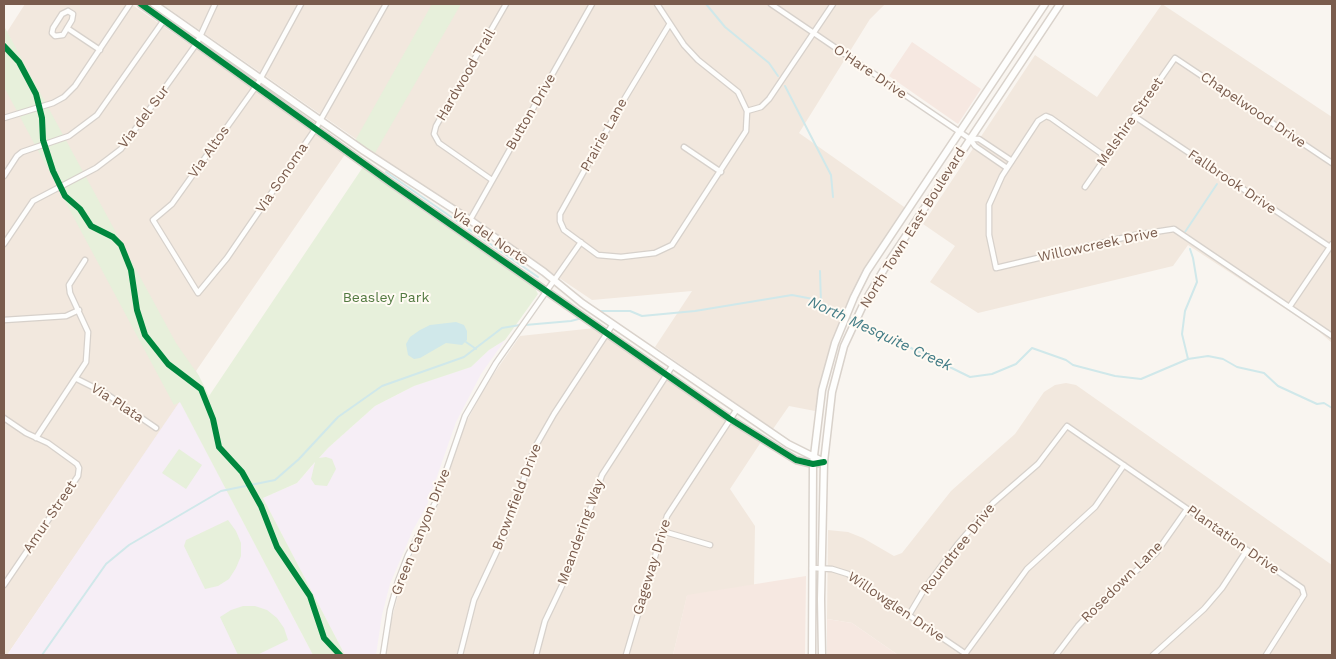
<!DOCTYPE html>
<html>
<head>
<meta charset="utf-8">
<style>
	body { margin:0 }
	#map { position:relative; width:1336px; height:659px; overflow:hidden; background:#f9f5f0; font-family:"Work Sans",sans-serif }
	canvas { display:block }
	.frame { position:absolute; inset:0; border:5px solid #7a5c4d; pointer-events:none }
</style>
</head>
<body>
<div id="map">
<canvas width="1336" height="659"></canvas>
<div class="frame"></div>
</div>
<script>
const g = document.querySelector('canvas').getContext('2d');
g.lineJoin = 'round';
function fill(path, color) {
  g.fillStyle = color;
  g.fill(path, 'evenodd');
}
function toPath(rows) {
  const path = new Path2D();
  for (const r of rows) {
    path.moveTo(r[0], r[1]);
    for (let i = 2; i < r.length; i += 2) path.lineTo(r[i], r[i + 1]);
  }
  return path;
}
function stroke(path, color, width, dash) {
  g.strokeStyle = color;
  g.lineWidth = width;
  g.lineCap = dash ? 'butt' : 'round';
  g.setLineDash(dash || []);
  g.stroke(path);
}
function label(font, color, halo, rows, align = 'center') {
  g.font = font + ' "Work Sans",sans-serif';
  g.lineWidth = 4;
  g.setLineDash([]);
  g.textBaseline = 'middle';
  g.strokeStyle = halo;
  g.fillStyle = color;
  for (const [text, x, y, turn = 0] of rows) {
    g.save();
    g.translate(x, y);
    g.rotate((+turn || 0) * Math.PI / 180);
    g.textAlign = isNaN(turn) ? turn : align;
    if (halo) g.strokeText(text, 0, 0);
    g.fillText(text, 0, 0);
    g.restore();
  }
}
fill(toPath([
	[25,4,131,4,346,153,196,371,199,376,7,655,4,655,4,76,26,69,7,32],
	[162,4,885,4,870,19,799,133,907,209,875,256,827,359,815,411,789,406,773,429,655,347,692,291,592,300,357,142,356,139],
	[1162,4,1332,117,1332,343,1316,329,1188,245,1173,266,978,313,930,282,955,246,923,224,1035,55,1097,97],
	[595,328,761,442,730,489,755,526,754,585,687,596,673,655,386,655,389,629,401,584,412,555,438,504,462,430,486,385,520,336],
	[1066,383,1076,385,1332,565,1332,655,898,655,852,623,827,619,828,530,848,532,863,538,894,556,902,553,951,491,1015,434,1044,392,1055,385]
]), '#f2e8de');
fill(toPath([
	[912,42,981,89,958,124,889,76],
	[806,576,805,655,673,655,687,595],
	[827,619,852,623,898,655,827,655]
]), '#f6e8e1');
fill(toPath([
	[505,340,481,374,456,422,427,505,413,530,390,584,382,615,376,655,345,655,263,498,297,483,328,448,375,406,414,386,471,367,489,350],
	[180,401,313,655,7,655,137,464]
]), '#f6eef6');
fill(toPath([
	[432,4,461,4,375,153,357,142,356,139],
	[4,26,176,343,199,376,209,396,363,167,407,200,535,288,538,294,505,340,489,350,471,367,414,386,375,406,328,448,319,458,326,457,332,459,336,469,327,486,315,485,311,479,315,462,297,483,263,498,345,655,313,655,180,402,174,405,4,87],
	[179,449,202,465,186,489,162,473],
	[228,520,236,531,241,543,241,556,236,568,229,579,218,586,205,589,184,546,186,540],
	[243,606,255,606,267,610,277,618,284,628,288,640,257,655,238,655,220,617,231,610]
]), '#e7f0db');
fill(toPath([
	[456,322,464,325,467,331,467,340,462,345,446,343,420,358,414,359,408,355,406,344,410,337,420,330,430,325]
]), '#d0e8ea');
stroke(toPath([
	[706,4,725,27,769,63,778,76],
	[785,86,831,175,833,197],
	[386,172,538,277],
	[1185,232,1217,184],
	[820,271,821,304],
	[598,311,630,311,642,316,695,311,792,295,813,299,844,315],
	[848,317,970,377,992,374,1016,364,1032,348,1066,360,1073,365,1115,376,1141,379,1188,359,1208,356,1223,359,1237,367,1264,373,1278,386,1317,404,1324,403,1332,408],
	[525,325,571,321,582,318],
	[466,342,476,349],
	[1188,359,1182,334,1185,311,1197,282,1193,258,1190,249],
	[42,655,106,564,129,545,221,491,275,480,299,459,338,417,382,386,464,357,502,328,520,325]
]), '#d0e8ea', 2);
const street = toPath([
	[301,4,257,85,172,204,153,220,198,293,227,258,316,128,386,4],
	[657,4,684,45,698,60,738,92,747,111,746,131,672,245,655,253,621,257,598,255,564,230,560,221,560,214,622,103,669,25],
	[771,4,970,139,975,146,1007,168],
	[68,11,73,14,72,20,63,35,55,36,52,33,53,28,62,14,68,11],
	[67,28,100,50],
	[747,111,761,107,769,99,833,4],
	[1134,116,1330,247],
	[4,118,53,103,64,97,75,86,130,4],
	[970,139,979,139,1012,161],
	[684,147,721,172],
	[1106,157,1051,118,1046,116,1038,121,1002,176,989,205,989,235,996,268,1135,235,1174,229,1332,336],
	[4,176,17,156,22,152,69,136,97,115,164,20],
	[492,180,439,143,434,134,436,126,506,4],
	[1085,187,1175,58,1332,163],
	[470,220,592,4],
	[4,244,33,201,96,168,121,149,197,43,215,4],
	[1290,306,1332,244],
	[4,320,66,316,79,310],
	[77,379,105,393,156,428],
	[4,418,26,433,48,443,77,464,79,468,78,476,4,585],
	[36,438,86,362,88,332,70,293,69,285,85,260],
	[662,531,710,545],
	[812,568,832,569,848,574,966,654],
	[909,615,925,588,957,545,993,503,1038,464,1067,426,1302,588,1304,595,1266,655],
	[965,654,1027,569,1095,507,1124,465],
	[383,655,390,610,398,581,408,555,435,503,465,416,496,363,581,242],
	[460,655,474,600,505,534,534,449,554,414,613,324],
	[536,655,545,621,568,573,602,475,673,365],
	[626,655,667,516,737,409],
	[1056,655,1078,626,1095,608,1156,553,1187,509],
	[1153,655,1204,609,1222,588,1247,550]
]);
const secondary = toPath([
	[141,4,391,183,730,419,796,460,813,464,824,462],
	[154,4,364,151,470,220,544,272,582,303,788,444,824,462],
	[812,655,813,464,822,390,835,343,854,297,867,271,1045,4],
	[822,655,821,599,824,462,832,392,844,346,864,303,886,266,1060,4]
]);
stroke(street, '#d7d1cb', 7);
stroke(secondary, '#d9d2cb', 9);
stroke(street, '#fefefd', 4.5);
stroke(secondary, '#fefefd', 6);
stroke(toPath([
	[141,4,391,183,730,419,796,460,813,464,824,462],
	[4,46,19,62,36,94,42,118,43,140,53,171,65,196,80,209,91,226,113,237,121,245,131,270,137,310,145,335,168,364,201,389,213,419,219,447,242,472,261,506,277,547,310,596,324,638,340,655]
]), '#00873e', 6);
label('14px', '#7a5c4d', '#fffaf3', [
	["O'Hare Drive",870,72,34],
	["Hardwood Trail",466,75,-60],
	["Chapelwood Drive",1253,110,34],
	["Button Drive",531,112,-60],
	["Via del Sur",144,117,-53],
	["Melshire Street",1130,122,-55],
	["Prairie Lane",604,135,-61],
	["Via Altos",209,152,-55],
	["Via Sonoma",282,178,-56],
	["Fallbrook Drive",1232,182,34],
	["North Town East Boulevard",913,228,-58],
	["Via del Norte",490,237,34],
	["Willowcreek Drive",1098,245,-12],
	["Via Plata",117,403,33],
	["Brownfield Drive",517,497,-69],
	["Amur Street",50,517,-56],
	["Green Canyon Drive",421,532,-68],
	["Meandering Way",581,532,-70],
	["Plantation Drive",1233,540,35],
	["Roundtree Drive",958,549,-52],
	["Gageway Drive",652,567,-73],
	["Rosedown Lane",1122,582,-45],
	["Willowglen Drive",896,607,34]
]);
label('14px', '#537a41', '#fffaf3', [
	["Beasley Park",386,298]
]);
label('italic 15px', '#437c86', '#fffaf3', [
	["North Mesquite Creek",880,334,25]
]);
</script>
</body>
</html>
